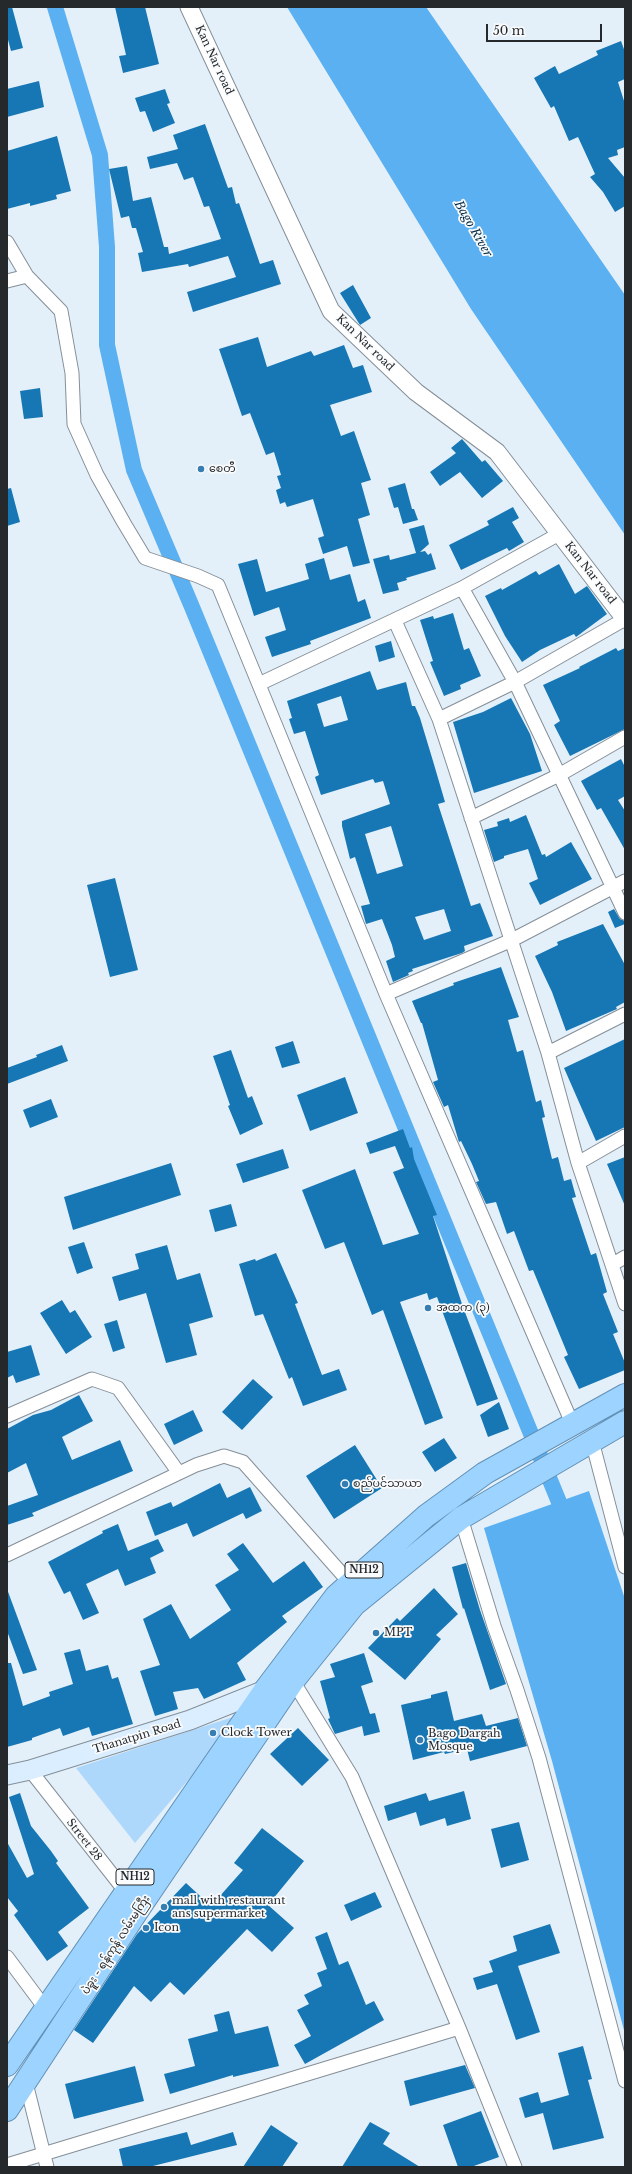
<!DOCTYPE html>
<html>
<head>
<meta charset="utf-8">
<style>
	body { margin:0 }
	#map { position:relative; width:632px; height:2174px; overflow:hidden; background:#e4f0f9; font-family:"Libre Baskerville",serif }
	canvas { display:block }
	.frame { position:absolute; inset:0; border:8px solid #25292c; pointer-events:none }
	.scale { position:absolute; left:486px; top:24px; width:116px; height:18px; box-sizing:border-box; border:2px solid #25292c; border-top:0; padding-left:5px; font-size:12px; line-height:14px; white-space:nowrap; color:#25292c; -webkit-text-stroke:3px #f9fbfd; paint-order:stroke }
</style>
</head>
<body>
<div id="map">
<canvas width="632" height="2174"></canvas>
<div class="frame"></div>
<div class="scale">50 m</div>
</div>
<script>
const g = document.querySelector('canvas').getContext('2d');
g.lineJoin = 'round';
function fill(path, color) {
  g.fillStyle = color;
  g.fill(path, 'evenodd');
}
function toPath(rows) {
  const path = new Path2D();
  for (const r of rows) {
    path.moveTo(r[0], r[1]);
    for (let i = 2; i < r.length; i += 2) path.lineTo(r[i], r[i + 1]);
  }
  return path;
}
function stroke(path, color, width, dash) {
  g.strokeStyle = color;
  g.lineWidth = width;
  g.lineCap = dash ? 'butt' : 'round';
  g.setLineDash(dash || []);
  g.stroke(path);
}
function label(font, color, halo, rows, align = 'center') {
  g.font = font + ' "Libre Baskerville","Noto Sans Myanmar",serif';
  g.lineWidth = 3.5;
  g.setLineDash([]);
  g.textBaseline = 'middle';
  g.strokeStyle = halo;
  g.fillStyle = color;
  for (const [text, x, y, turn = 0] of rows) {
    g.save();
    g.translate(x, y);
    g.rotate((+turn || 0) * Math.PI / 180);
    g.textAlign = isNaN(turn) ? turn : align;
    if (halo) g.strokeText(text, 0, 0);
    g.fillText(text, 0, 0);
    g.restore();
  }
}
fill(toPath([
	[245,1713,135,1843,76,1768]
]), '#aed8fb');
fill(toPath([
	[287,7,426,7,625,295,625,535,471,309],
	[589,1491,625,1599,625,2034,552,1761,484,1528]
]), '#5ab0f1');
stroke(toPath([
	[55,7,100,155,107,247,107,345,134,470,192,607,559,1502]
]), '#5ab0f1', 16);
fill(toPath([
	[7,7,12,7,23,48,11,51,7,36],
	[115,7,145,7,159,64,123,73,119,56,126,55],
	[621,41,625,52,625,79,618,82,625,104,625,147,617,150,618,155,608,158,625,178,625,206,615,212,603,192,590,177,595,174,578,137,569,141,554,106,551,108,534,78,555,66,559,74,598,55,596,51],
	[39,81,44,107,7,117,7,89],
	[165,89,170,103,167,104,175,123,153,132,145,111,140,112,135,98],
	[205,124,228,188,232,187,236,204,239,203,260,264,273,260,281,284,193,312,187,292,236,277,228,256,189,267,188,264,142,272,138,253,143,252,136,228,132,228,129,216,121,218,109,169,127,166,133,201,151,197,164,247,168,247,169,254,221,239,209,206,204,207,193,177,184,180,177,163,150,169,147,157,178,149,173,135],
	[57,136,71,191,56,195,57,199,30,206,30,203,7,209,7,151],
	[353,285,371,318,360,325,340,293],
	[258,337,267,367,311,351,314,356,344,345,353,368,363,365,372,392,330,405,341,436,354,431,371,480,361,483,370,515,358,519,370,563,353,567,347,546,323,554,318,538,324,536,313,499,287,507,285,502,280,504,276,490,281,488,277,476,281,475,274,452,266,455,250,413,242,416,219,349],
	[40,388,43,417,24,419,20,391],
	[462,439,482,462,485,460,503,481,482,498,460,472,440,486,430,472,456,453,451,448],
	[405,483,412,509,414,509,418,520,403,524,398,507,394,508,388,488],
	[11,488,20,522,7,526,7,489],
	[513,507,519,518,512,522,524,542,509,551,507,548,461,570,449,545,489,525,487,521],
	[424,525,429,544,420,552,425,551,428,555,431,553,436,569,406,578,407,580,397,583,399,590,383,594,373,559,389,555,390,560,416,553,409,529],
	[324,558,330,580,350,574,358,602,365,599,371,618,310,641,311,644,272,657,265,637,286,630,279,607,254,616,238,564,257,559,266,592,309,579,305,564],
	[559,564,575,594,587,586,607,614,576,637,574,634,540,650,522,662,505,636,485,596,501,588,502,590,536,571,539,575],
	[453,613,464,650,469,648,481,676,460,685,461,689,444,696,430,662,433,661,420,620,433,616,434,619],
	[391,641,395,657,379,662,375,646],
	[616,648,618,651,625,648,625,729,570,756,554,725,560,721,543,685,580,668,579,667],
	[370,671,377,690,406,682,412,706,415,706,420,718,433,761,445,802,438,804,471,906,480,903,493,936,464,946,465,951,462,953,412,969,413,971,408,973,409,975,393,982,386,961,395,957,392,945,382,919,366,924,361,906,370,904,355,857,350,859,342,826,342,821,390,804,383,781,375,783,373,779,321,795,315,777,319,775,305,731,294,734,289,719,292,718,287,701],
	[341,696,348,720,324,727,317,704],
	[391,826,403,866,377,874,365,834],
	[444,909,451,931,424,940,415,917],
	[511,698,530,734,542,771,474,793,453,722,483,712],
	[621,759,625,767,625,796,618,800,625,811,625,850,601,808,597,810,581,781],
	[526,815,542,855,545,854,546,857,571,842,592,879,540,905,529,883,538,879,528,849,504,856,504,858,494,862,484,830,498,826,497,822,509,818,510,822],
	[115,878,138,970,110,977,87,885],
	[614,909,620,919,625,921,625,924,615,928,608,912],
	[603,924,625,965,625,1002,616,1007,617,1009,566,1031,552,992,535,956,558,945,557,942],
	[501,967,519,1017,508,1020,517,1052,523,1050,536,1102,541,1100,545,1117,542,1118,552,1159,558,1157,564,1181,571,1179,576,1197,572,1198,591,1255,596,1253,607,1292,603,1294,618,1332,613,1334,625,1363,625,1370,579,1389,564,1357,568,1355,533,1270,529,1271,514,1231,507,1234,496,1202,486,1204,476,1182,479,1181,472,1164,461,1141,459,1142,448,1105,444,1107,433,1082,438,1080,422,1023,421,1023,412,1001,454,985,453,983],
	[625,1039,625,1127,596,1141,564,1068],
	[293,1041,300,1063,282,1068,275,1047],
	[62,1045,68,1061,7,1084,7,1068,37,1057,36,1055],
	[231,1050,248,1098,252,1096,263,1124,240,1135,228,1106,230,1105,213,1056],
	[345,1077,358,1113,310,1131,297,1095],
	[51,1099,58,1117,30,1128,23,1110],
	[403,1129,410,1148,412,1147,414,1159,437,1215,433,1216,463,1307,498,1399,477,1406,437,1297,429,1300,427,1293,400,1302,443,1418,425,1425,383,1310,372,1315,344,1242,325,1249,302,1190,355,1169,383,1245,419,1234,393,1172,404,1168,395,1146,370,1154,366,1143],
	[283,1149,289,1168,243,1183,236,1164],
	[625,1157,625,1206,607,1164],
	[171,1163,181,1195,73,1230,64,1197],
	[231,1204,237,1226,215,1232,209,1210],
	[84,1242,93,1268,77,1274,68,1247],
	[167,1245,177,1280,200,1273,213,1317,189,1324,197,1355,166,1363,146,1293,119,1301,112,1277,139,1269,135,1254],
	[276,1253,298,1303,295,1304,322,1375,339,1369,347,1390,303,1406,292,1377,289,1379,263,1314,255,1316,239,1264,255,1259,256,1261],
	[62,1300,70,1313,75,1310,92,1337,66,1354,40,1313],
	[117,1320,125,1348,113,1352,104,1324],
	[31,1345,40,1375,16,1383,13,1375,7,1378,7,1352],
	[253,1379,273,1397,242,1430,222,1412],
	[79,1395,93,1421,62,1437,72,1460,120,1440,133,1471,32,1513,34,1516,7,1525,7,1506,38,1495,26,1463,7,1473,7,1429,33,1415,51,1410],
	[499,1402,509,1429,488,1437,480,1415],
	[193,1410,203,1431,174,1445,164,1424],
	[444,1438,457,1458,435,1472,422,1452],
	[355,1445,382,1488,334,1519,306,1476],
	[220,1483,227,1498,250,1487,262,1511,246,1519,243,1513,193,1537,187,1523,155,1536,146,1512,171,1502,173,1507],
	[118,1524,128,1551,158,1539,164,1551,150,1558,156,1573,125,1586,118,1569,86,1584,99,1613,83,1620,70,1591,64,1594,48,1562,103,1533,102,1531],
	[243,1543,273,1583,304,1561,323,1587,282,1616,287,1622,237,1663,246,1680,204,1699,198,1688,173,1692,178,1709,155,1716,140,1671,160,1665,143,1619,171,1604,190,1639,231,1610,215,1585,239,1570,227,1554],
	[466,1563,480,1610,506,1684,490,1690,464,1608,463,1609,452,1567],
	[434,1588,458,1614,436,1635,441,1639,405,1680,368,1648,397,1618,400,1621],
	[7,1589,37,1670,23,1674,7,1631],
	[80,1649,86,1671,108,1665,112,1679,118,1677,133,1724,92,1736,89,1727,63,1736,60,1728,32,1738,32,1740,7,1747,7,1663,11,1663,23,1706,50,1696,49,1692,73,1684,64,1653],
	[364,1653,373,1682,361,1686,370,1714,375,1713,380,1732,364,1736,362,1726,335,1734,328,1719,330,1718,320,1681,335,1677,330,1664],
	[447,1691,454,1721,482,1714,486,1726,518,1718,527,1746,470,1761,467,1749,445,1754,444,1752,413,1760,401,1705,431,1698,431,1695],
	[298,1728,329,1760,302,1786,270,1754],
	[464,1791,471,1819,447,1826,445,1818,420,1826,416,1812,388,1821,384,1806,426,1793,429,1801],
	[20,1793,31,1826,51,1851,58,1861,56,1863,89,1908,58,1932,68,1946,47,1961,14,1915,18,1911,7,1897,7,1842,27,1878,34,1874,9,1797],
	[519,1822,529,1860,501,1868,491,1829],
	[262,1828,304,1861,268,1905,294,1928,272,1952,247,1929,184,1995,170,1982,151,2002,134,1986,93,2043,74,2030,137,1934,186,1883,211,1906,243,1870,234,1863],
	[375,1892,382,1907,351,1921,344,1905],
	[550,1924,560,1953,518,1966,540,2032,516,2040,497,1984,477,1990,473,1978,493,1972,489,1961,517,1951,513,1936],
	[327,1932,339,1965,348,1961,366,2005,374,2001,384,2020,305,2064,294,2045,311,2036,297,2010,309,2004,304,1995,322,1986,317,1973,327,1969,315,1937],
	[229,2011,235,2034,268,2026,279,2066,233,2077,233,2075,170,2094,164,2074,195,2066,188,2039,218,2031,214,2015],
	[583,2046,592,2079,588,2080,604,2138,553,2150,543,2113,525,2118,519,2098,538,2092,541,2103,569,2095,558,2053],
	[465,2065,475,2088,410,2106,404,2081],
	[135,2066,144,2101,74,2119,65,2084],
	[481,2111,499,2157,471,2167,458,2167,443,2125],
	[370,2122,390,2133,383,2144,420,2167,342,2167],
	[271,2125,298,2143,282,2167,243,2167],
	[187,2132,191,2145,233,2132,237,2145,149,2167,123,2167,119,2149]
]), '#1677b4');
const minor = toPath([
	[7,242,27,276,61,311,72,373,74,424,97,475,124,523,145,558,198,576,218,585,386,994,572,1423],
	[7,281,27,276],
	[462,588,515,682,625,913],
	[395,621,439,719,548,1053,578,1163,625,1304],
	[259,684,462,588,559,534],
	[439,719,515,682,625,619],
	[471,818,559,775,625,737],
	[386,994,512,940,625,881],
	[548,1053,625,1014],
	[578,1163,625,1136],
	[613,1264,625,1257],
	[7,1416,92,1379,118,1388,179,1473],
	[592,1441,625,1567],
	[461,1518,494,1626,517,1690,539,1758,625,2081],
	[7,1555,196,1465,224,1456,243,1462,350,1583],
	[293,1681,352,1777,459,2028,515,2167],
	[30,1770,129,1896],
	[7,1957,45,2008],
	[26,2083,47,2167],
	[7,2165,459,2028]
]);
const tertiary = toPath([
	[189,7,331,311,416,392,497,452,625,619]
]);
const secondary = toPath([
	[7,1775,30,1770,190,1720,265,1690]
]);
const trunk = toPath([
	[7,2065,265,1690,336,1596,426,1516,485,1473,625,1395],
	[7,2110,140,1907,293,1681,354,1605,461,1518,625,1422]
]);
stroke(minor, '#858f98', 15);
stroke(tertiary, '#858f98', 19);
stroke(secondary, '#858f98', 21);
stroke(trunk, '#6290b5', 24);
stroke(minor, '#fff', 13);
stroke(tertiary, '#fff', 17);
stroke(secondary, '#daeeff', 19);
stroke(trunk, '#9cd3ff', 22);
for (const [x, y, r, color] of [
	[201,469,4,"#367db2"],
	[428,1308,4,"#367db2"],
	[345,1484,4,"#367db2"],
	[376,1633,4,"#367db2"],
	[213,1733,4,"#367db2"],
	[420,1740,4,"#367db2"],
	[164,1907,4,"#367db2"],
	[146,1928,4,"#367db2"]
]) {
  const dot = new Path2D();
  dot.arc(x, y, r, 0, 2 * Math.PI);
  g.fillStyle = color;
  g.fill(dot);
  stroke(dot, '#f9fbfd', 1.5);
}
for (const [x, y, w] of [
	[364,1570,38],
	[135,1877,38]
]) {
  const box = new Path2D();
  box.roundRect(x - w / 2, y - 8, w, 16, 3);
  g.fillStyle = '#f9fbfd';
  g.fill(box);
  stroke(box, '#25292c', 1);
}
label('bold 10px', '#25292c', null, [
	["NH12",364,1570],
	["NH12",135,1877]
]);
label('11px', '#25292c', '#f9fbfd', [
	["Kan Nar road",214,60,65],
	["Kan Nar road",365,343,44],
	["Kan Nar road",590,573,52],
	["Thanatpin Road",137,1737,-17],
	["Street 28",84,1840,52],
	["ပဲခူး - ရန်ကုန် လမ်းမကြီး",116,1945,-57]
]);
label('11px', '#25292c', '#f9fbfd', [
	["စေတီ",209,469],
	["အထက (၃)",436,1308],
	["စည်ပင်သာယာ",353,1484],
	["MPT",384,1633],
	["Clock Tower",221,1733],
	["Bago Dargah",428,1734],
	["Mosque",428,1747],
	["mall with restaurant",172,1901],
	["ans supermarket",172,1914],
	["Icon",154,1928]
], 'left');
label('italic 12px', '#072d47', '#f9fbfd', [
	["Bago River",473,229,60]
]);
</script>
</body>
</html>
